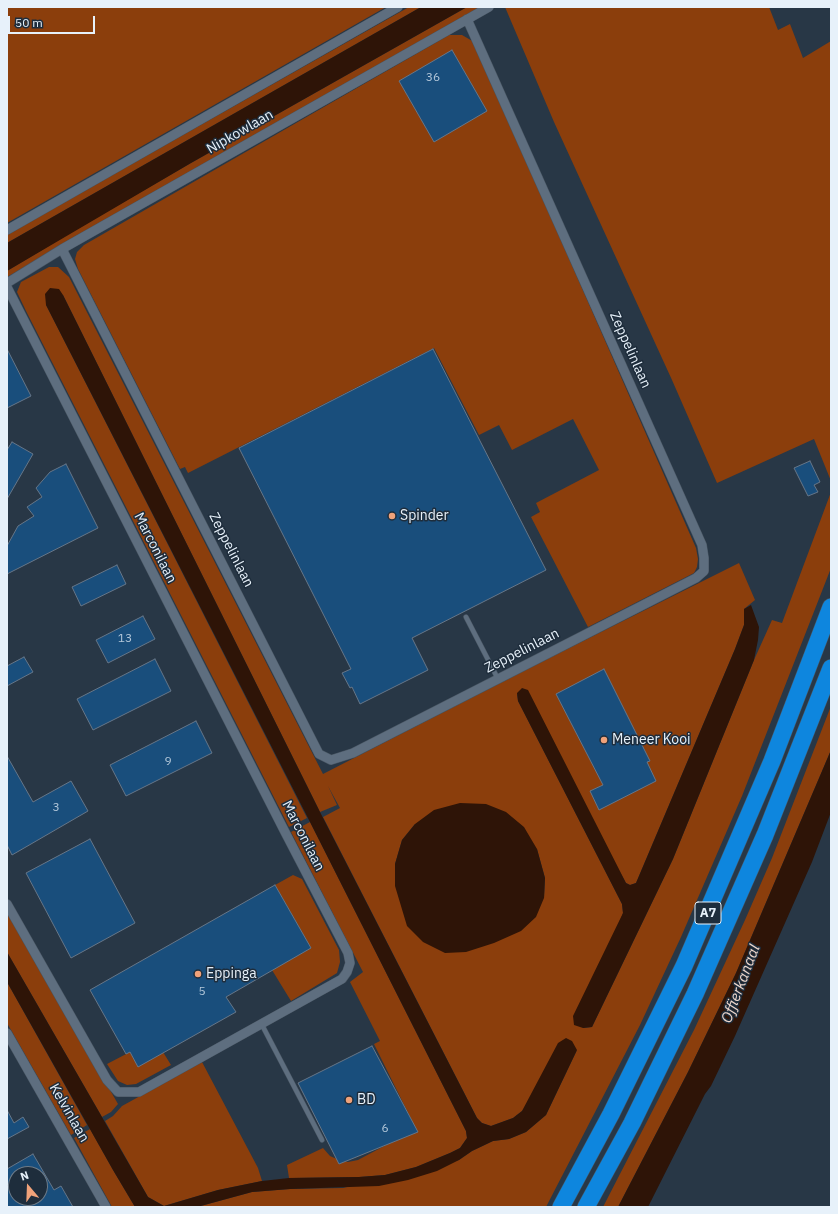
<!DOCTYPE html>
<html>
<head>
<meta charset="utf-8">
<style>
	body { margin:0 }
	#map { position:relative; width:838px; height:1214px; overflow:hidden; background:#283746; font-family:"IBM Plex Sans",sans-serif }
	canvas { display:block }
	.frame { position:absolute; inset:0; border:8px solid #e7f1fa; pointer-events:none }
	.north { position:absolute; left:8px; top:1166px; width:40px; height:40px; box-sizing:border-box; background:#1e2d3c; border:1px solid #6e7b88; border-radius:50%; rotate:341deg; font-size:11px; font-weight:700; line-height:16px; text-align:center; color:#e7f1fa }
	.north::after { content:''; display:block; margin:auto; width:14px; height:18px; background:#f0a27a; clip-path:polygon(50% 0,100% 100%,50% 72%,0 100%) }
	.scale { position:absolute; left:8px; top:16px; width:87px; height:18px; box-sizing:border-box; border:2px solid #e7f1fa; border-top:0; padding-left:5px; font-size:12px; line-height:14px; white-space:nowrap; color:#e7f1fa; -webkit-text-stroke:3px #1e2d3c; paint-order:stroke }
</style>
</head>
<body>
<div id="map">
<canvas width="838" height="1214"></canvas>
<div class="frame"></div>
<div class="north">N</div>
<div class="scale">50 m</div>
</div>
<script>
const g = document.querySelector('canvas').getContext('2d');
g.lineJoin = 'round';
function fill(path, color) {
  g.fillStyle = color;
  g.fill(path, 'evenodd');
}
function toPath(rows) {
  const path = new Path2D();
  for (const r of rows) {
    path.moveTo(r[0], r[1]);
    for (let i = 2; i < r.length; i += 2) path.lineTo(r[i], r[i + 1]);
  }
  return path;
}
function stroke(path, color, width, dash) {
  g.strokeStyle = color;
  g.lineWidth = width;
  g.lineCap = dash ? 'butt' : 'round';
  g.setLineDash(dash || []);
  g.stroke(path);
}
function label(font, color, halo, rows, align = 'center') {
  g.font = font + ' "IBM Plex Sans",sans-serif';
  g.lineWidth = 3;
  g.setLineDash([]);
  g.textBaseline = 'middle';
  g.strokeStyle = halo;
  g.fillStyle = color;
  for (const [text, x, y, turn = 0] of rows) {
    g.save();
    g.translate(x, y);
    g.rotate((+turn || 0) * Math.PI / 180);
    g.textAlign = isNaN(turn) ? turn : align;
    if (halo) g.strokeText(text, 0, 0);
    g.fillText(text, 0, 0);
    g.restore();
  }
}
fill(toPath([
	[7,7,386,7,7,223],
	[409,7,421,7,7,243,8,234],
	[467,7,480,7,7,277,7,271,70,233,191,163],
	[505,7,769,7,778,30,790,24,803,58,831,41,831,481,814,439,717,483,672,380,554,122],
	[449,35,462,35,474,42,696,548,698,559,697,567,694,573,588,627,531,517,540,512,536,503,599,470,573,419,512,450,499,425,479,435,434,348,188,473,185,467,180,469,78,269,75,259,77,252,84,245],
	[49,267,58,267,69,277,323,774,521,672,739,563,755,600,744,609,744,625,735,649,636,883,630,885,626,883,517,693,518,701,622,904,623,913,583,1028,592,1027,673,859,754,660,772,620,782,623,831,492,831,568,742,796,681,937,640,1025,546,1207,197,1207,252,1192,290,1189,343,1188,459,1160,472,1151,493,1141,509,1139,526,1132,546,1115,577,1050,522,1111,513,1118,491,1126,482,1123,477,1118,323,817,340,808,328,786,337,805,320,812,63,295,46,305,307,818,289,827,26,311,17,292,21,282],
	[415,824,537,849,545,878,544,898,395,864,402,840],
	[831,706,831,750,736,973,688,1072,618,1207,603,1207,694,1030,745,920,772,858],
	[310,822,466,1131,467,1138,460,1148,450,1153,416,1167,385,1175,359,1177,289,1178,287,1165,323,1148,330,1156,339,1160,348,1162,358,1160,416,1129,374,1044,380,1041,350,982,363,972,291,832],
	[293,875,302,879,339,950,340,962,337,973,291,1001,272,970,311,948,275,885],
	[7,910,118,1104,111,1112,102,1117,7,952],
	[7,982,87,1125,71,1135,7,1023],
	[130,1052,138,1066,163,1052,171,1065,136,1084,127,1085,118,1081,107,1064],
	[202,1062,258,1168,262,1181,218,1190,164,1206,148,1197,105,1121,113,1116,122,1106],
	[90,1129,113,1170,135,1207,112,1207,74,1138]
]), '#8b3e0c');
fill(toPath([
	[421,7,467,7,191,163,7,271,7,243],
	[50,288,59,289,63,295,320,812,477,1118,482,1123,491,1126,513,1118,522,1111,558,1043,566,1038,572,1041,577,1050,546,1115,526,1132,509,1139,493,1141,472,1151,459,1160,437,1171,408,1180,379,1186,290,1189,252,1192,197,1207,135,1207,113,1170,7,982,7,952,148,1197,164,1206,218,1190,262,1181,289,1178,359,1177,385,1175,416,1167,450,1153,460,1148,467,1138,466,1131,310,822,46,305,45,294],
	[751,605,759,627,758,640,754,660,673,859,592,1027,583,1028,574,1025,573,1016,623,913,622,904,518,701,517,693,522,688,528,690,626,883,630,885,636,883,735,649,744,625,744,609],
	[831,750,831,812,812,862,735,1036,711,1086,705,1094,648,1207,618,1207,688,1072,736,973],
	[460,803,486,804,506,812,524,827,537,849,545,878,544,898,536,917,521,931,494,943,466,952,445,953,423,942,407,926,395,886,395,864,402,840,415,824,434,810]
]), '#2e1407');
const building = toPath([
	[452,50,487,111,434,142,399,81,452,50],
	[7,349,31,396,7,408,7,349],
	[433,349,546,570,412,638,428,670,360,704,352,687,350,688,342,673,351,669,239,448,433,349],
	[12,442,33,454,7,499,7,450,12,442],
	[810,461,820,482,814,485,818,492,808,496,794,468,810,461],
	[66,464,98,528,7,574,7,546,18,526,34,516,27,507,42,497,36,488,50,472,66,464],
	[117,565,126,584,81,606,72,587,117,565],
	[143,616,155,639,108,663,96,640,143,616],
	[24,657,33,672,7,686,7,666,24,657],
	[155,659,171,691,93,730,77,699,155,659],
	[604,669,650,761,647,762,656,781,599,810,590,791,603,785,556,694,604,669],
	[196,721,212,753,126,796,110,765,196,721],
	[7,756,33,802,71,781,88,811,12,855,7,845,7,756],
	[90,839,135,923,71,958,26,873,90,839],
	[275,885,311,948,226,997,236,1012,138,1067,130,1052,126,1054,90,990,275,885],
	[372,1046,418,1132,339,1164,298,1083,372,1046],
	[7,1110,14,1123,23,1117,29,1127,7,1139,7,1110],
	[33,1154,54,1190,61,1186,73,1207,7,1207,7,1169,33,1154],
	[16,1174,40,1174,40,1198,16,1198,16,1174]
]);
fill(building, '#194e7c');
stroke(building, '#667688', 1);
const service = toPath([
	[466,617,498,679],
	[261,1023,322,1140]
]);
const minor = toPath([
	[7,230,398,7],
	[62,249,319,754,331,760,353,753,696,578,704,571,704,558,702,545,467,19],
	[7,283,62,249,489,7],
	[7,287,285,832,348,953,350,963,347,972,342,979,139,1092,118,1092,107,1080,7,904],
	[7,1033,106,1207]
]);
const motorway = toPath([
	[561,1207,611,1114,684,966,772,761,831,607],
	[586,1207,632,1123,695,994,765,835,831,668]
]);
stroke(service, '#485562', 5.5);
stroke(minor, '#485562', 10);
stroke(motorway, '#485562', 18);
stroke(service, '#5e6e7f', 4.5);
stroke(minor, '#5e6e7f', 9);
stroke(motorway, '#0e86de', 17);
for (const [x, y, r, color] of [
	[392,516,4,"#f0a27a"],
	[604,740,4,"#f0a27a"],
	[198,974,4,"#f0a27a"],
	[349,1100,4,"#f0a27a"]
]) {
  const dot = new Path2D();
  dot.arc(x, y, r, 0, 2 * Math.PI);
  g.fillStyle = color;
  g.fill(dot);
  stroke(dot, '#1e2d3c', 1.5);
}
label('12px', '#b4c8da', null, [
	["36",433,78],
	["13",125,639],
	["9",168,762],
	["3",56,808],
	["5",202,992],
	["6",385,1129]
]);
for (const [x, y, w] of [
	[708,913,26]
]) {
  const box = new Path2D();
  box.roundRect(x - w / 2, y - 11, w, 22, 3);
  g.fillStyle = '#1e2d3c';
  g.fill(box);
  stroke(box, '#e7f1fa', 1);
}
label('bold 13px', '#e7f1fa', null, [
	["A7",708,913]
]);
label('14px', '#e7f1fa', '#1e2d3c', [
	["Nipkowlaan",240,132,-30],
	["Zeppelinlaan",630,350,66],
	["Marconilaan",155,548,63],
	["Zeppelinlaan",231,550,63],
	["Zeppelinlaan",522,651,-27],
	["Marconilaan",303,836,63],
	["Kelvinlaan",69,1113,60]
]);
label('14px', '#e7f1fa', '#1e2d3c', [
	["Spinder",400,516],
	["Meneer Kooi",612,740],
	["Eppinga",206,974],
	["BD",357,1100]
], 'left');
label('italic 15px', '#efd8cd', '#1e2d3c', [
	["Offierkanaal",741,984,-69]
]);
</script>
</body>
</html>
